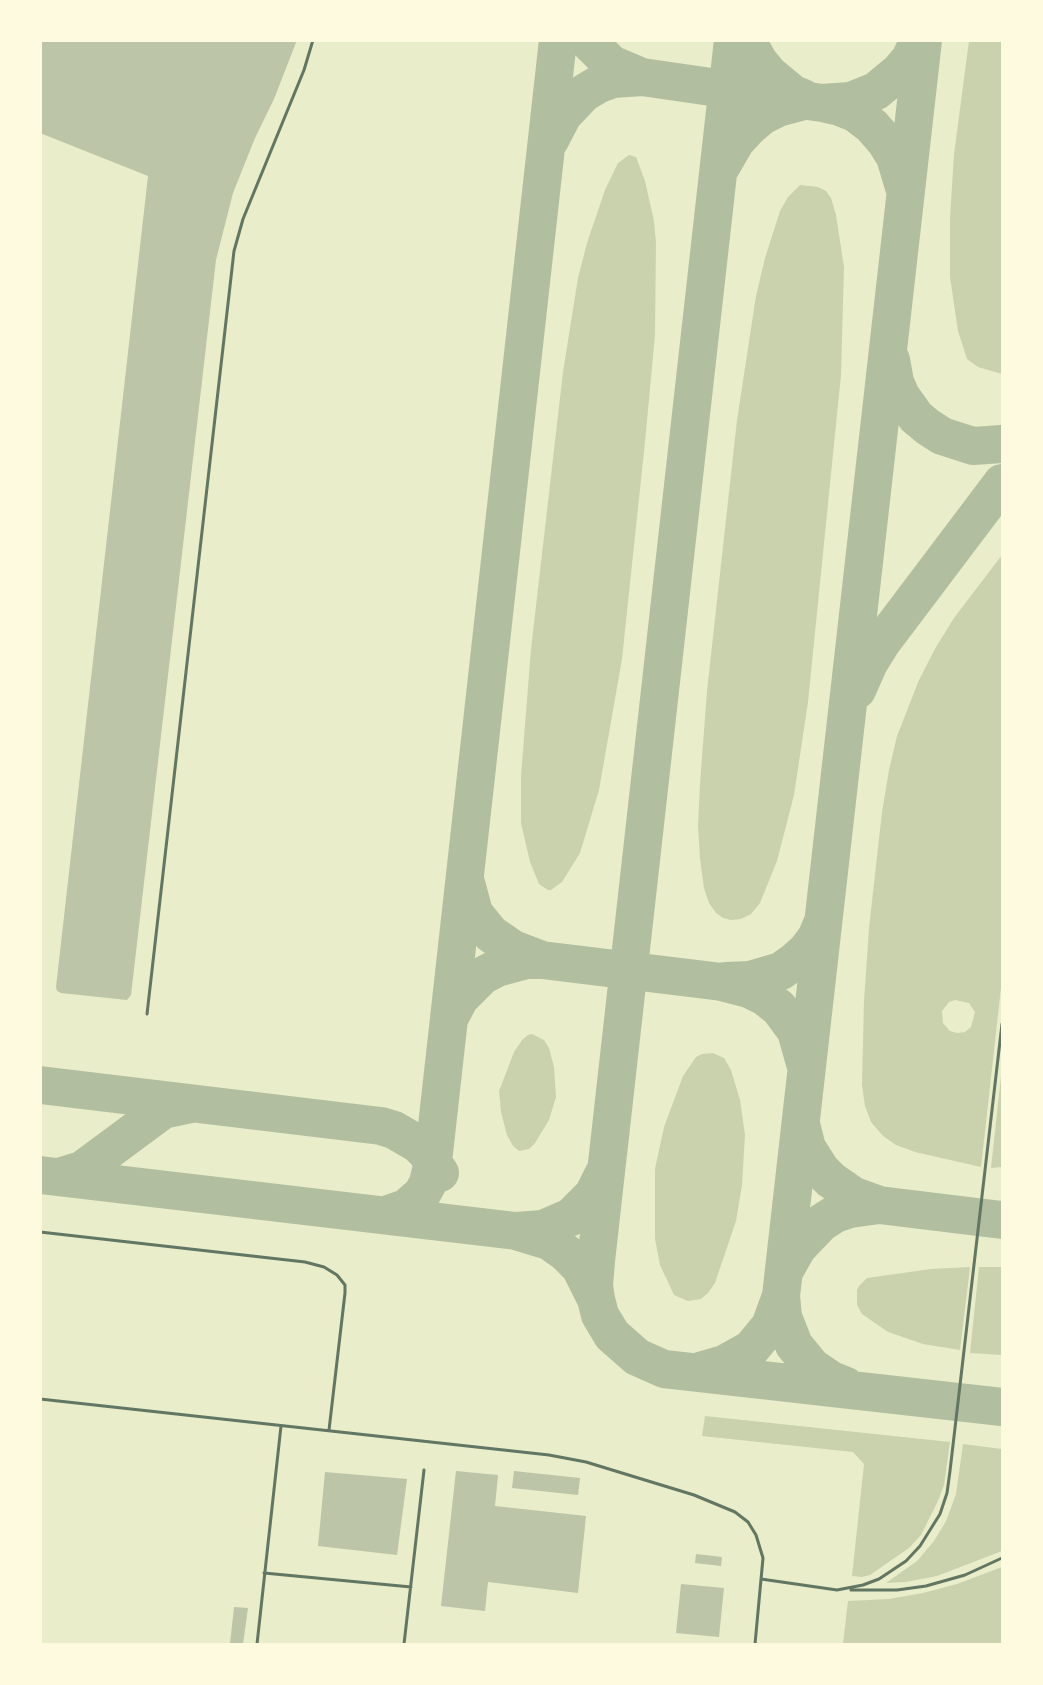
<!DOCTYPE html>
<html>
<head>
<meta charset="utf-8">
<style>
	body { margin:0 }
	#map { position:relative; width:1043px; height:1685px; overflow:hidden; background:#e9edc9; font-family:"Titillium Web",sans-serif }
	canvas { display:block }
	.frame { position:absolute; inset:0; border:42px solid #fefae0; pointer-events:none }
</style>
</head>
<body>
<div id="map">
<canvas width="1043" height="1685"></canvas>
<div class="frame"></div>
</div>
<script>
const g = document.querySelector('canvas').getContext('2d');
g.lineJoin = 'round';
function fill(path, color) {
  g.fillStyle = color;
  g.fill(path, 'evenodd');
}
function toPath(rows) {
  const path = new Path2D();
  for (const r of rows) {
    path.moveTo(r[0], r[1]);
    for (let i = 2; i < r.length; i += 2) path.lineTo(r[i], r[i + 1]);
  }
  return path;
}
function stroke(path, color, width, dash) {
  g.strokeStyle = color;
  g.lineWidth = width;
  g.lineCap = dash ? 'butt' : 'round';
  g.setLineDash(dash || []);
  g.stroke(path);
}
fill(toPath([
	[969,41,1002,41,1002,374,978,367,967,359,958,331,950,277,950,218,954,154],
	[629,155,636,157,645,181,654,221,656,243,655,335,645,442,622,659,599,790,580,853,562,882,551,890,548,890,539,884,530,862,521,823,521,776,531,649,563,372,578,278,587,243,605,190,618,163],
	[800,185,818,187,826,191,831,198,836,215,844,267,841,375,808,702,794,795,777,861,760,903,751,914,741,919,731,920,723,918,716,913,709,903,704,888,700,859,698,826,700,784,707,691,737,420,756,296,765,258,780,211,788,197],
	[1002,555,1002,979,981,1167,915,1152,896,1145,883,1136,871,1122,865,1106,862,1085,864,1001,869,928,882,812,889,770,897,736,919,680,936,647,954,618],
	[955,1000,969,1003,975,1012,971,1027,965,1032,957,1033,950,1031,943,1023,942,1011,949,1002],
	[532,1034,544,1040,549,1048,554,1067,556,1097,549,1120,535,1143,529,1149,519,1151,513,1146,507,1135,501,1112,499,1091,514,1052,522,1040,528,1035],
	[713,1053,724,1058,731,1070,740,1100,745,1135,742,1185,736,1221,715,1283,708,1293,701,1299,688,1301,674,1295,660,1265,655,1239,655,1169,664,1127,683,1076,696,1057,702,1054],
	[1002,1067,1002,1167,991,1168],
	[970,1267,960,1350,923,1344,888,1332,862,1314,857,1305,857,1290,859,1286,867,1278,931,1269],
	[979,1267,1002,1267,1002,1355,970,1353],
	[705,1416,950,1442,944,1485,938,1501,921,1535,909,1548,870,1575,862,1577,852,1576,864,1464,853,1452,702,1436],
	[963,1444,1002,1449,1002,1551,937,1576,906,1582,886,1583,917,1561,934,1541,946,1521,956,1494],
	[1002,1567,1002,1644,843,1644,848,1601,889,1599,923,1593,957,1584]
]), '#cad2ad');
stroke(toPath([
	[587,40,611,64,642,77],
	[733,40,596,1261,594,1286,596,1299,600,1315,612,1335,637,1357,664,1369,1002,1407],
	[747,40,759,62,770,75,793,94,803,98],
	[822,103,851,101,876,91,899,72,910,59,919,40],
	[550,140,563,115,584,93,599,84,613,79,642,77,822,103,840,107,855,113,872,126,885,141,895,157,904,187],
	[721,167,736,141,749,127,762,116,778,108,804,101],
	[891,360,895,382,901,396,916,417,928,427,942,436,973,446,1002,444],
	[857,690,869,663,882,642,1002,483],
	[466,883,474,913,491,934,513,949,542,960],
	[726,981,750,980,781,971,795,961,807,950,816,938,822,924],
	[450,1017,460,998,482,976,497,968,527,960,542,960,722,982,749,989,765,997,779,1008,796,1031,805,1063],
	[40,1085,381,1126,394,1130,418,1144,426,1152,440,1173],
	[801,1124,807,1148,821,1170,831,1180,854,1196,879,1205,1002,1220],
	[40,1175,516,1231,549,1241,566,1253,580,1267,596,1299],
	[59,1177,82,1170,163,1110,191,1104],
	[386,1215,406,1208,422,1194,428,1183,433,1162,558,40],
	[516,1231,543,1229,571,1217,593,1195,604,1173],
	[785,1270,798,1247,821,1223,835,1214,850,1209,879,1205],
	[781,1296,783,1317,794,1345,812,1367,831,1380,846,1386],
	[700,1371,724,1364,751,1349,770,1326,781,1296,923,40]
]), '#b2bea0', 38);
fill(toPath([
	[40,40,297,40,274,99,255,138,233,193,216,260,131,995,127,1000,61,993,57,991,56,987,148,176,40,133],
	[456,1471,498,1475,495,1506,586,1516,578,1593,488,1582,485,1611,441,1606],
	[514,1471,580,1478,578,1495,512,1488],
	[325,1472,407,1479,397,1555,318,1546],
	[696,1554,722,1557,721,1566,695,1563],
	[681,1584,724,1588,719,1637,676,1633],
	[234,1607,248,1608,243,1644,230,1644]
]), '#bcc5a7');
stroke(toPath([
	[147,1014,234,251,243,219,304,70,313,40],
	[40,1232,305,1262,324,1267,337,1275,345,1285,345,1293,329,1430],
	[40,1399,549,1455,586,1462,694,1495,735,1512,748,1522,756,1535,763,1558,755,1644],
	[264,1573,411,1587],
	[761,1579,837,1590,863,1585,879,1579,906,1561,920,1546,940,1514,947,1493,950,1471,1002,1024],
	[851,1590,897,1590,926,1586,965,1575,1002,1558],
	[257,1644,281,1426],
	[404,1644,424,1470]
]), '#617663', 3);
</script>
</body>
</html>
